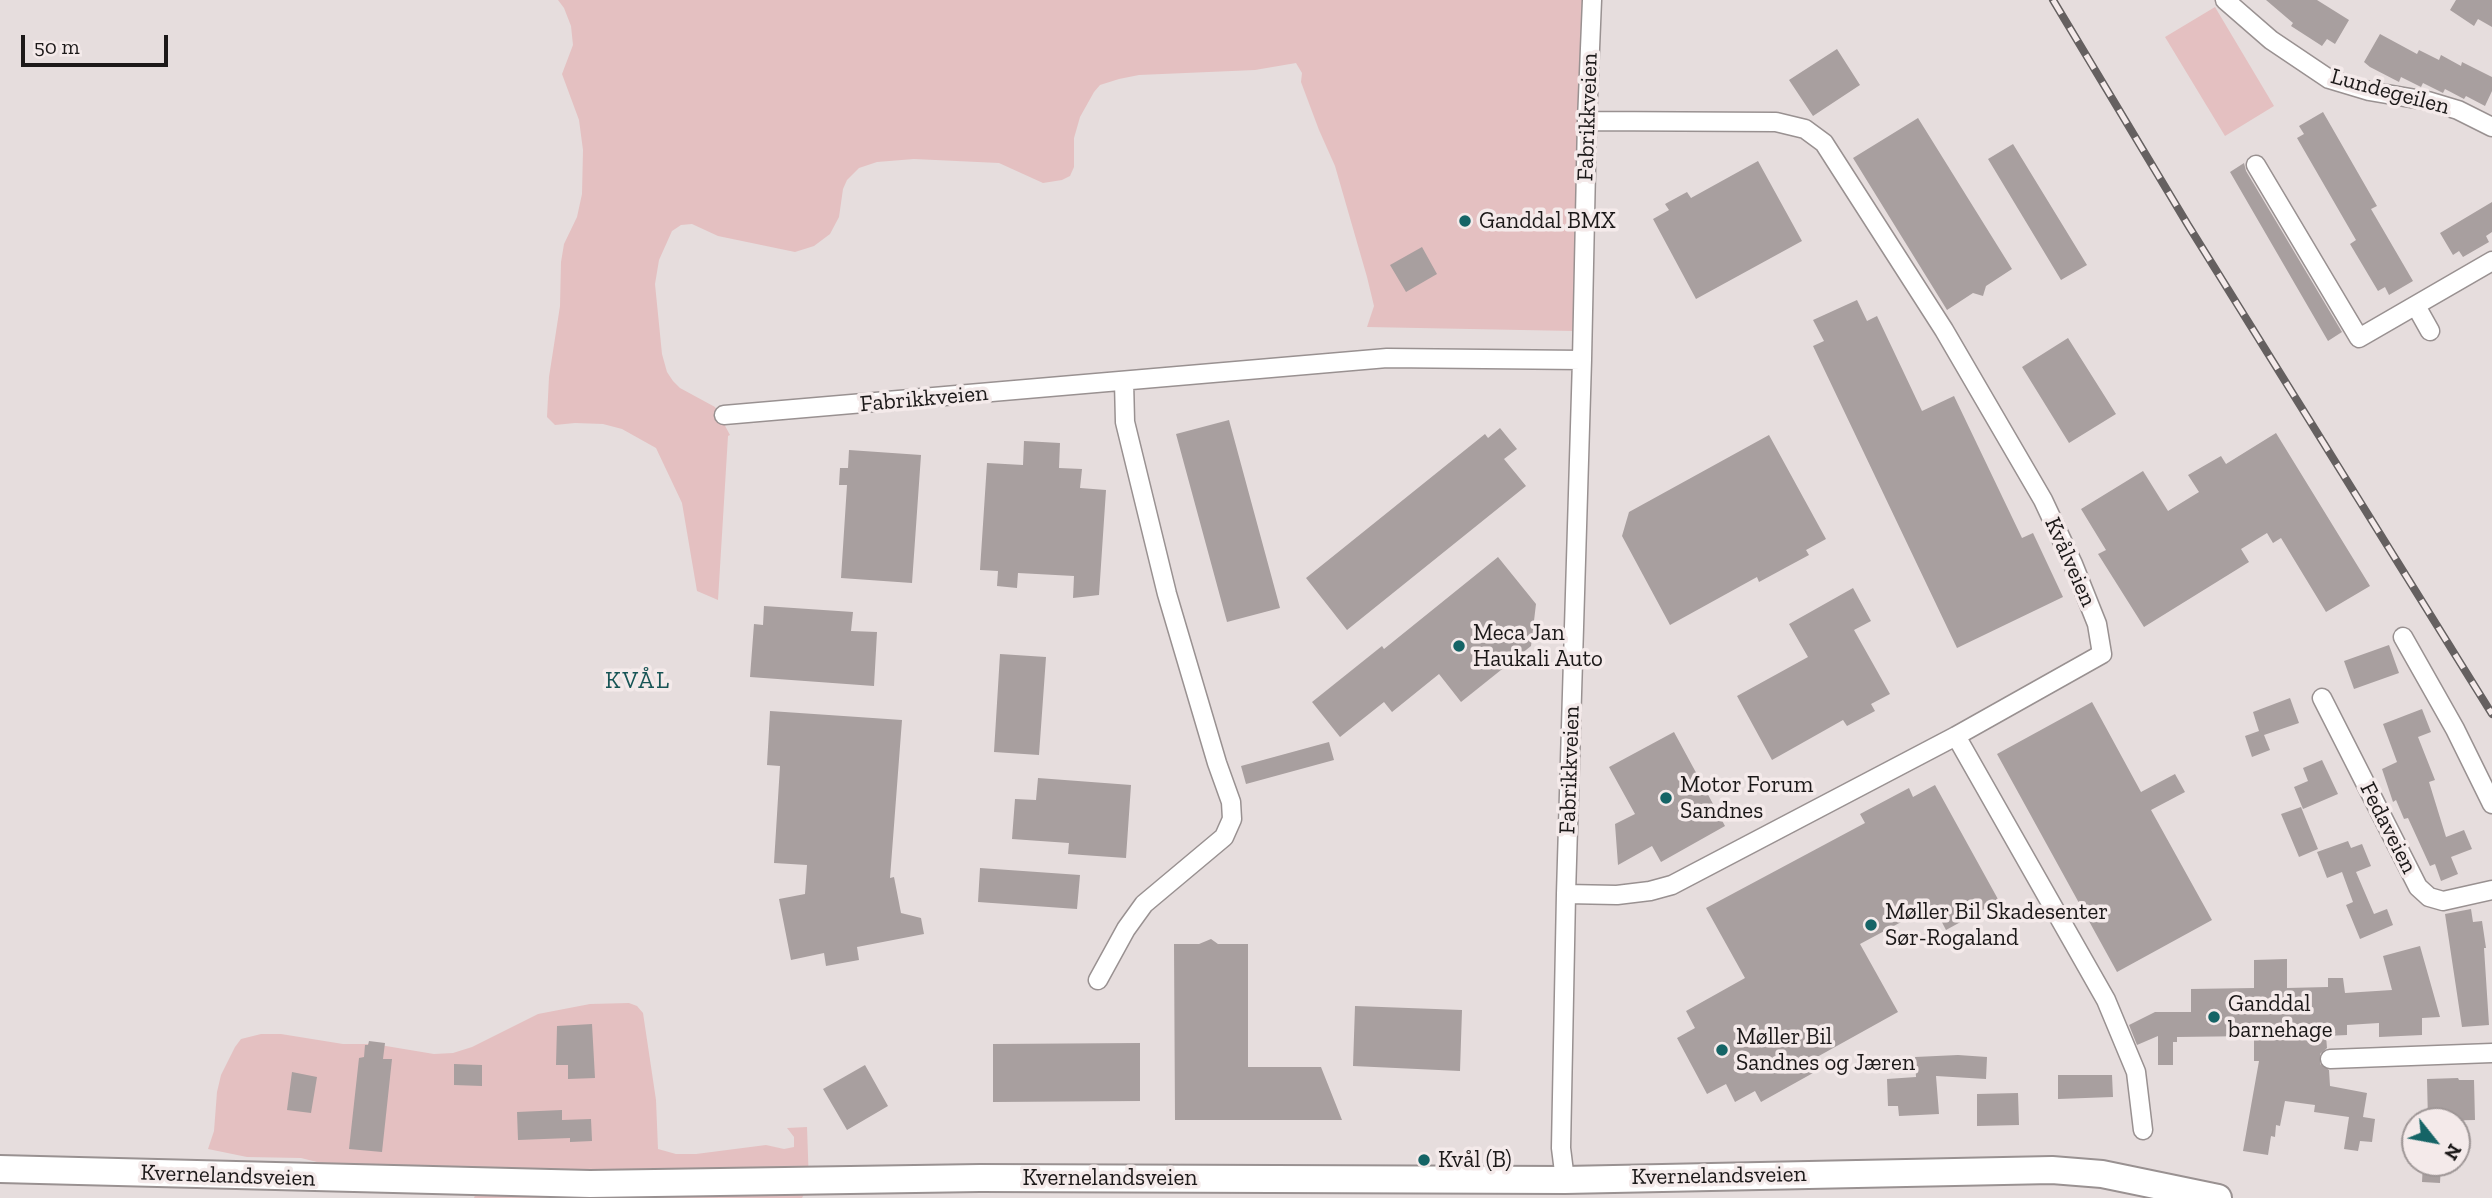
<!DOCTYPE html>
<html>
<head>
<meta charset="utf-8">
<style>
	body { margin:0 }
	#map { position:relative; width:2492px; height:1198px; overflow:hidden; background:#e6dddd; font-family:"Zilla Slab",serif }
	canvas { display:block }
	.north { position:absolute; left:2401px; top:1107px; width:70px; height:70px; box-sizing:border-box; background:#f4eaea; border:2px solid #9e9696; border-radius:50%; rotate:121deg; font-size:19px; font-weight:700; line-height:28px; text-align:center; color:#1c1919 }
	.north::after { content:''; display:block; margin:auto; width:24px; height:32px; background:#156466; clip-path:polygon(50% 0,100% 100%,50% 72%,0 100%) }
	.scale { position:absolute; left:21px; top:35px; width:147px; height:32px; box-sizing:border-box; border:4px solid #1c1919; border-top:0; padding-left:9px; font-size:21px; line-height:24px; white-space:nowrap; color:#1c1919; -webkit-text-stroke:5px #f4eaea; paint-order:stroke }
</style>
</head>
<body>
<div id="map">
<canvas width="2492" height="1198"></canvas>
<div class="north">N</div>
<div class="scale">50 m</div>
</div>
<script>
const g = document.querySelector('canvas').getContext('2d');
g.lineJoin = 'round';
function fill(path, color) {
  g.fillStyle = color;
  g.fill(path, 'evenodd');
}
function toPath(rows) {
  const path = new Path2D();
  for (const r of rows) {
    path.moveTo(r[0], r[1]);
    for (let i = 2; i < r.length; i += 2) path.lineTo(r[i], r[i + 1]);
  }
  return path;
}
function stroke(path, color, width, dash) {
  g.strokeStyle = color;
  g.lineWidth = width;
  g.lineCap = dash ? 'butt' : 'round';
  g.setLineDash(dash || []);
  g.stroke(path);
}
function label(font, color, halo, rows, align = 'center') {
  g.font = font + ' "Zilla Slab",serif';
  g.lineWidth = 7;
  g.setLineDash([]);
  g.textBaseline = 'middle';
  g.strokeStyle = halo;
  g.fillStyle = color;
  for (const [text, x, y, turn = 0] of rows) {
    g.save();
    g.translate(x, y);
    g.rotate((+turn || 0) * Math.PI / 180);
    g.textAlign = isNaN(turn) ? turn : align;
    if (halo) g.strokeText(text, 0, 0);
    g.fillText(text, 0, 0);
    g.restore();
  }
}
fill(toPath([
	[558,0,1585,0,1573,331,1367,327,1374,306,1367,277,1335,166,1319,130,1301,82,1302,73,1296,63,1255,70,1139,75,1119,79,1100,85,1094,92,1080,117,1074,138,1074,167,1070,176,1062,180,1043,183,999,163,914,159,877,162,859,168,847,180,843,189,839,217,830,234,814,246,795,252,718,236,692,224,681,225,672,231,659,260,655,284,662,354,667,372,673,381,680,388,715,407,730,435,728,436,718,600,697,591,682,503,656,448,622,429,603,424,575,423,555,425,547,417,549,377,560,306,561,262,564,244,577,217,582,194,583,150,579,120,562,74,573,45,571,26,564,8],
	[2215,7,2274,106,2225,136,2165,37],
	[629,1003,637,1006,643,1013,656,1100,658,1149,676,1154,696,1154,766,1145,784,1149,794,1147,794,1137,787,1128,807,1127,809,1184,802,1198,474,1198,475,1195,434,1176,424,1173,321,1163,301,1158,247,1157,208,1149,214,1131,217,1092,221,1075,235,1047,241,1039,261,1034,281,1034,343,1044,374,1044,434,1054,453,1053,472,1047,538,1014,590,1004]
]), '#e4c0c1');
fill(toPath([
	[2266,0,2317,0,2349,20,2335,44,2327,39,2322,46,2291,26,2293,23],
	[2456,0,2492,0,2492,27,2478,19,2474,26,2450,10],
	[2380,34,2417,54,2419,50,2439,60,2441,55,2461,66,2462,62,2492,77,2492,91,2485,106,2466,96,2464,99,2445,89,2443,93,2423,83,2421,87,2401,77,2399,82,2370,67,2364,62],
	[1837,49,1860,85,1813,116,1789,80],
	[2323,112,2377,206,2371,209,2413,281,2389,295,2385,287,2378,291,2350,244,2356,240,2297,138,2304,134,2299,126],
	[1918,118,2012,269,1986,286,1983,296,1973,293,1947,310,1853,158],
	[2013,144,2087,265,2061,280,1988,159],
	[1758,161,1802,241,1696,299,1653,219,1669,210,1665,204,1687,192,1691,198],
	[2244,163,2246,171,2342,332,2328,341,2230,172],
	[2492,202,2492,232,2486,236,2489,242,2463,257,2459,251,2453,255,2440,233],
	[1422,247,1437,274,1406,292,1390,265],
	[1857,300,1867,321,1877,316,1922,411,1954,396,2022,538,2033,533,2063,597,1957,648,1813,346,1824,341,1813,320],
	[2068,338,2116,414,2069,443,2022,367],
	[1229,420,1280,608,1227,622,1176,434],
	[1500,428,1517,449,1504,459,1526,486,1347,630,1306,578,1485,434,1488,438],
	[2276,433,2370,586,2326,612,2281,538,2273,543,2267,533,2241,549,2249,562,2144,627,2098,554,2106,550,2081,509,2143,471,2168,511,2199,492,2188,475,2221,456,2226,464],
	[1769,435,1826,539,1806,550,1809,555,1759,582,1757,577,1670,625,1622,536,1629,512],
	[1024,441,1060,443,1059,468,1082,469,1080,488,1106,490,1099,595,1073,598,1074,576,1018,573,1017,588,997,586,998,571,980,570,987,463,1023,465],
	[849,450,921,455,912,583,841,578,847,485,839,485,840,468,848,468],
	[1498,557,1536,604,1531,646,1461,702,1439,674,1392,712,1384,702,1340,737,1312,702,1382,646,1384,649],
	[1853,588,1871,621,1854,630,1890,694,1871,704,1875,711,1847,726,1843,720,1772,760,1737,696,1808,657,1789,624],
	[764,606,853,612,851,631,877,632,874,686,750,677,754,624,763,625],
	[2389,645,2399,673,2354,689,2344,661],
	[1000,654,1046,657,1039,755,994,752],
	[2290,698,2299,723,2264,735,2270,750,2252,757,2245,736,2259,731,2253,712],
	[2092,702,2141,792,2175,774,2185,792,2151,810,2212,920,2117,972,1997,754],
	[2422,709,2431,732,2418,737,2435,780,2429,782,2446,837,2464,830,2472,849,2451,857,2458,874,2441,881,2435,864,2430,866,2408,818,2404,819,2396,800,2393,802,2382,769,2397,762,2383,724],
	[770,711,902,720,890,878,894,877,901,913,921,918,924,934,857,947,859,960,826,966,824,953,791,960,779,899,805,894,807,865,774,863,780,766,767,765],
	[1674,732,1725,826,1661,862,1652,846,1618,865,1615,824,1635,814,1609,767],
	[1329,742,1334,760,1246,784,1241,766],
	[2322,760,2338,794,2303,809,2294,787,2308,781,2303,768],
	[1038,778,1131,785,1126,858,1068,854,1069,843,1012,839,1015,799,1036,800],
	[1935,785,1999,901,1946,930,1933,905,1860,944,1898,1012,1808,1062,1813,1073,1761,1102,1755,1091,1735,1102,1726,1084,1707,1094,1677,1038,1695,1028,1686,1011,1745,978,1706,908,1865,823,1860,814,1909,788,1913,797],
	[2301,807,2318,849,2299,857,2281,814],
	[2348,841,2351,848,2362,844,2371,866,2356,872,2374,914,2387,909,2393,925,2360,939,2346,905,2353,902,2342,872,2327,878,2317,852],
	[980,868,1080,875,1077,909,978,902],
	[2471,909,2473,922,2482,921,2486,948,2484,948,2489,1025,2462,1027,2445,914],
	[1211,939,1218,944,1248,944,1248,1067,1321,1067,1342,1120,1175,1120,1174,944,1199,944],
	[2420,946,2440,1017,2422,1018,2422,1035,2379,1037,2379,1023,2347,1025,2347,1035,2326,1036,2327,1048,2320,1054,2320,1064,2329,1070,2330,1086,2367,1093,2363,1117,2375,1119,2372,1142,2360,1141,2358,1151,2344,1149,2349,1117,2314,1112,2315,1105,2285,1101,2280,1126,2276,1125,2275,1137,2271,1136,2268,1155,2243,1151,2259,1061,2254,1061,2254,1036,2177,1037,2177,1042,2173,1042,2173,1065,2158,1065,2158,1036,2137,1045,2129,1025,2155,1012,2191,1012,2191,989,2254,988,2254,960,2287,959,2287,988,2328,987,2328,978,2343,978,2345,993,2392,990,2383,956],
	[1355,1006,1462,1010,1460,1071,1353,1066],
	[592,1024,595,1078,568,1079,568,1065,556,1065,557,1026],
	[369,1041,385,1043,383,1059,392,1059,382,1152,349,1149,359,1058,364,1057,365,1045,368,1045],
	[1140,1043,1140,1101,993,1102,993,1044],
	[1958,1055,1987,1057,1986,1079,1936,1076,1939,1114,1899,1116,1898,1106,1888,1106,1887,1079,1916,1077,1915,1057],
	[454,1064,482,1065,482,1086,454,1085],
	[865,1065,888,1106,847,1130,823,1089],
	[292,1072,317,1077,311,1113,287,1110],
	[2058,1075,2112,1075,2113,1097,2058,1099],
	[2458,1078,2459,1080,2474,1080,2475,1120,2428,1121,2427,1079],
	[2018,1093,2019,1125,1977,1126,1977,1094],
	[562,1110,562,1120,591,1119,592,1141,570,1142,570,1138,518,1140,517,1112],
	[2423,1163,2441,1163,2440,1183,2422,1182]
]), '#a89f9f');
const minor = toPath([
	[2225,0,2271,40,2329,79,2369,91,2428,101,2458,110,2492,127],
	[2256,165,2359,338,2492,261],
	[2416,306,2430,331],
	[724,415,1387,358,1582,360],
	[2403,637,2455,729,2492,804],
	[2322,698,2418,887,2429,897,2443,901,2492,890],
	[1956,736,2106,1000,2136,1072,2143,1130],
	[1566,894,1617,895,1650,891,1672,885,1956,736,2102,654,2097,624,2073,564,2043,500,1944,330,1824,143,1805,129,1776,122,1587,121],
	[1098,980,1126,929,1144,904,1224,837,1232,819,1231,802,1217,763,1167,594,1125,422,1124,381],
	[2330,1059,2492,1053],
	[1565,1180,1561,1148,1566,894,1582,360,1587,121,1592,0]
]);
const primary = toPath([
	[0,1169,590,1184,980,1178,1565,1180,2052,1170,2102,1174,2218,1198]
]);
stroke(minor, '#999191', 21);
stroke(primary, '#999191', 30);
stroke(minor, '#fff', 18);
stroke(primary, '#fff', 26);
const rail = toPath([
	[2053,0,2188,225,2492,714]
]);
stroke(rail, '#656060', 8);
stroke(rail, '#f4eaea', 5, [16]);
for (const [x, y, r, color] of [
	[1465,221,7,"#156466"],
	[1459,646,7,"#156466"],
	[1666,798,7,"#156466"],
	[1871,925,7,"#156466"],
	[2214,1017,7,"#156466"],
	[1722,1050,7,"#156466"],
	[1424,1160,7,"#156466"]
]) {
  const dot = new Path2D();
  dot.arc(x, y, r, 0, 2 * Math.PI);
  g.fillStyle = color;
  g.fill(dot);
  stroke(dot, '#f4eaea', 2.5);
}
label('23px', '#1c1919', '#f4eaea', [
	["Lundegeilen",2390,92,15],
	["Fabrikkveien",1588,117,-88],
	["Fabrikkveien",924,399,-5],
	["Kvålveien",2070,562,66],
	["Fabrikkveien",1570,770,-88],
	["Fedaveien",2388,828,63],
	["Kvernelandsveien",228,1176,2],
	["Kvernelandsveien",1719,1176,-1],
	["Kvernelandsveien",1110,1178]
]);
label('23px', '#1c1919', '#f4eaea', [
	["Ganddal BMX",1479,221],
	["Meca Jan",1473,633],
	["Haukali Auto",1473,659],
	["Motor Forum",1680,785],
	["Sandnes",1680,811],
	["Møller Bil Skadesenter",1885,912],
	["Sør-Rogaland",1885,938],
	["Ganddal",2228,1004],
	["barnehage",2228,1030],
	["Møller Bil",1736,1037],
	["Sandnes og Jæren",1736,1063],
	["Kvål (B)",1438,1160]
], 'left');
g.letterSpacing = '2px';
label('24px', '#175455', '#f4eaea', [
	["KVÅL",638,681]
]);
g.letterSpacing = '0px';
</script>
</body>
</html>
